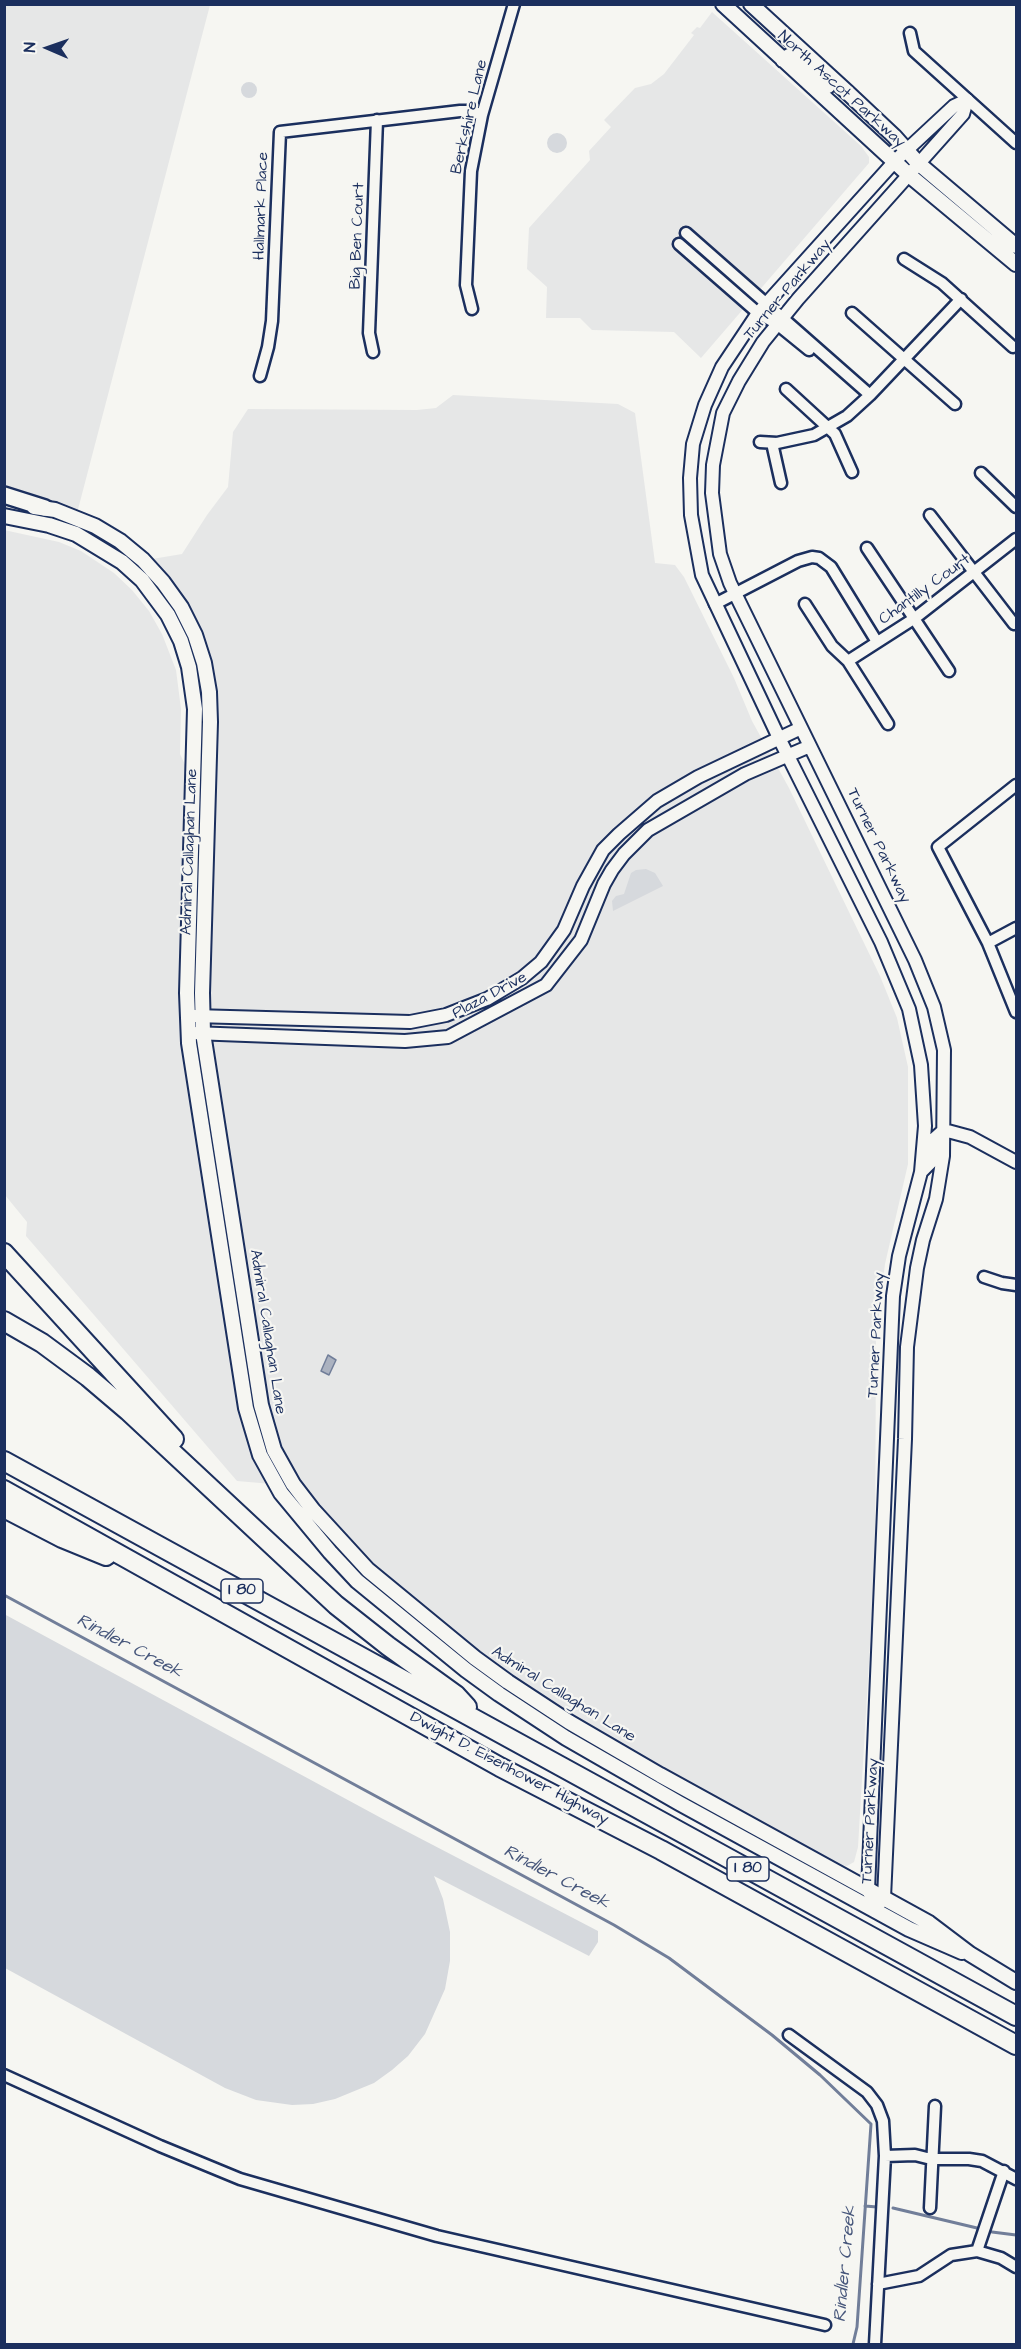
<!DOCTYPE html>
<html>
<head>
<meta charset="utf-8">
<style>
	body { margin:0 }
	#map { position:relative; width:1021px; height:2349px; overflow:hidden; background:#f6f6f2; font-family:"Architects Daughter",sans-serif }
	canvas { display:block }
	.frame { position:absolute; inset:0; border:6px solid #1b2f5e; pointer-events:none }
	.north { position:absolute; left:18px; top:18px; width:60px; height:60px; -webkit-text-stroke:4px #f6f6f2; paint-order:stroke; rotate:272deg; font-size:16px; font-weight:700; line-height:24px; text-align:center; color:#1b2f5e }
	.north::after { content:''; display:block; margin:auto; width:21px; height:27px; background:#1b2f5e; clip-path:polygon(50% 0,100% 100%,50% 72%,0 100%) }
</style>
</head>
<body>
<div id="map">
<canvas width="1021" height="2349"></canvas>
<div class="frame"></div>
<div class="north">N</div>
</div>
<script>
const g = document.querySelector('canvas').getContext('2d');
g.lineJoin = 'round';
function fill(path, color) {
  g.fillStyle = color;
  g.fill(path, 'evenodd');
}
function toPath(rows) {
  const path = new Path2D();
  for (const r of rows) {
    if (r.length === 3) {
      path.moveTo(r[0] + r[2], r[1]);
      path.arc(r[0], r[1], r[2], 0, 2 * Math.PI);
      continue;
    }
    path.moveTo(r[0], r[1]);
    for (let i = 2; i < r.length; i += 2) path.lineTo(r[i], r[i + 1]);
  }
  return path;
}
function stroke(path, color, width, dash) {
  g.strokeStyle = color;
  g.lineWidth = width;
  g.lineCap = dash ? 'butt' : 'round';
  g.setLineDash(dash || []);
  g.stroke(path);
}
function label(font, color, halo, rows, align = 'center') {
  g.font = font + ' "Architects Daughter",sans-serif';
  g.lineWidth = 4.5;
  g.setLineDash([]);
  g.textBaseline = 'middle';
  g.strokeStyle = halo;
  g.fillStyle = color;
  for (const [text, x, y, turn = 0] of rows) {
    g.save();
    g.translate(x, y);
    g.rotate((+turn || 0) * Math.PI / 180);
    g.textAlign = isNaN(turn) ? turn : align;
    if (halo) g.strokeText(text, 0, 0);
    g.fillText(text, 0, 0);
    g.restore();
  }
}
fill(toPath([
	[5,5,210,5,76,517,5,495],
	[712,12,861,146,869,157,869,163,701,358,674,332,592,330,580,318,546,318,547,287,527,269,529,228,590,160,589,151,611,127,604,120,635,88,651,84,664,74,694,35,691,33,697,27,700,28],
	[453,395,618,404,635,413,655,563,675,565,684,577,734,678,752,721,789,788,880,976,897,1018,908,1067,908,1164,885,1264,876,1338,875,1560,858,1847,854,1862,847,1866,834,1864,689,1785,572,1717,494,1665,372,1566,307,1493,284,1459,269,1419,239,1237,209,1005,218,722,214,676,206,646,195,618,178,590,152,559,182,554,207,515,228,487,233,432,248,409,417,410,436,408],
	[4,530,59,542,81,551,114,573,132,590,149,611,162,634,176,670,181,709,180,754,190,775,185,1025,247,1421,272,1484,237,1481,26,1236,27,1222,5,1195]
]), '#e6e7e7');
fill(toPath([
	[249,90,8],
	[557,143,10],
	[646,869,655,873,663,886,613,911,612,901,616,896,624,894,631,873,636,870],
	[4,1614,383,1819,598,1931,598,1942,589,1956,434,1876,443,1899,450,1932,450,1961,445,1989,425,2034,408,2056,392,2070,374,2083,335,2099,313,2104,292,2105,256,2100,225,2088,5,1968]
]), '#d6d9dd');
const water = toPath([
	[328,1355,336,1360,329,1375,321,1371,328,1355]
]);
fill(water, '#abb2c0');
stroke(water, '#717e99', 1.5);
stroke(toPath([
	[4,1595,614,1925,669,1958,772,2035,820,2075,871,2124,857,2327,853,2344],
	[865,2206,877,2207],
	[893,2208,977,2228],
	[992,2232,1016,2235]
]), '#717e99', 3);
const minor = toPath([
	[910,33,914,51,1016,143],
	[686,233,870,395],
	[679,244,758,313,777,324,809,350],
	[904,259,942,283,1013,347],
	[472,309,466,285,471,171,482,115,514,4],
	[852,313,955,404],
	[373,352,369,333,377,120],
	[260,376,268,347,272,321,280,132,460,111,472,111,482,115],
	[786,389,835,434,852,472],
	[760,442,777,443,814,435,847,416,870,395,961,299],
	[772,443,781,483],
	[981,473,1016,507],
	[930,515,1014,624],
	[867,548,949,671],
	[715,604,798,561,812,557,819,558,831,567,877,642],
	[805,604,832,646,848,661,888,724],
	[848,661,915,618,1016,539],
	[1016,785,938,847,988,943,1016,1012],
	[988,943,1016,928],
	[984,1277,1002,1283,1016,1285],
	[789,2035,867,2092,877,2105,883,2121,885,2156,875,2344],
	[4,2075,160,2146,240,2179,437,2236,825,2325],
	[885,2156,915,2155,931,2159,969,2159,982,2161,1016,2179],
	[930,2208,935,2106],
	[977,2251,1004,2171],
	[878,2284,919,2276,951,2255,977,2251,1001,2258,1016,2267]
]);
const tertiary = toPath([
	[194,1016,410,1022,446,1015,487,999,522,978,541,962,564,930,583,886,603,850,619,834,657,801,698,777,801,728],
	[193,1033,405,1041,448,1037,546,985,581,940,604,884,612,870,624,854,648,830,745,774,810,746],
	[921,1172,931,1162,933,1140,944,1130,970,1137,1016,1162],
	[871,1897,868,1890,893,1296,899,1256,921,1172,925,1126,921,1065,909,1009,881,942,779,738,702,575,691,515,690,478,693,444,705,405,722,367,758,313,895,161,954,106,967,100],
	[879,1904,884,1898,905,1439,907,1347,917,1268,923,1240,936,1199,943,1156,944,1050,934,1007,915,960,730,583,720,554,712,493,713,465,723,413,739,381,763,342,798,299,963,114,967,100]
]);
const secondary = toPath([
	[723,4,909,175,1016,264],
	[751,4,847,92,894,136,918,163,1016,246],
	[783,60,789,56,794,57,828,86],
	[34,507,55,510,95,526,120,541,143,560,163,582,181,607,195,635,204,663,209,692,210,722,202,993,203,1033,261,1405,274,1450,293,1484,313,1510,368,1570,475,1658,508,1682,569,1722,660,1775,929,1923,970,1954,1016,1982],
	[4,516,49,525,76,534,122,562,142,580,168,615,181,641,189,667,195,709,187,993,189,1043,246,1408,260,1455,281,1493,330,1552,357,1581,466,1670,499,1694,566,1738,679,1803,909,1929,962,1952]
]);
const primary = toPath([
	[4,495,45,508]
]);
const motorway = toPath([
	[4,1253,174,1439],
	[4,1321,42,1343,88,1377,128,1411,336,1605,388,1646,456,1695,467,1707],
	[4,1461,1016,2016],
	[4,1490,500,1767,661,1850,1016,2045],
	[4,1508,62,1538,106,1556]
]);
stroke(minor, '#1b2f5e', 15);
stroke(tertiary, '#1b2f5e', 16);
stroke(secondary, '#1b2f5e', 18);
stroke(primary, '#1b2f5e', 20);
stroke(motorway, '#1b2f5e', 22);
stroke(minor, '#f6f6f2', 10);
stroke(tertiary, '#f6f6f2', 12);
stroke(secondary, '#f6f6f2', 14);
stroke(primary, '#f6f6f2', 15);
stroke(motorway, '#f6f6f2', 18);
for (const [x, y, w] of [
	[242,1591,42],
	[748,1869,42]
]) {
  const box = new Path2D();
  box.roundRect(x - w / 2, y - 12, w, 24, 4.5);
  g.fillStyle = '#f6f6f2';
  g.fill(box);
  stroke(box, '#1b2f5e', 1.5);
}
label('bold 15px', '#1b2f5e', null, [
	["I 80",242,1591],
	["I 80",748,1869]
]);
label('16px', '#1b2f5e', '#f6f6f2', [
	["North Ascot Parkway",841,90,42],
	["Berkshire Lane",470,117,-77],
	["Hallmark Place",262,206,-88],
	["Big Ben Court",358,236,-88],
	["Turner Parkway",788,290,-50],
	["Chantilly Court",925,590,-36],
	["Turner Parkway",878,846,64],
	["Admiral Callaghan Lane",190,852,-88],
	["Plaza Drive",490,996,-28],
	["Admiral Callaghan Lane",267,1332,81],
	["Turner Parkway",877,1335,-87],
	["Admiral Callaghan Lane",563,1695,32],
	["Dwight D. Eisenhower Highway",509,1769,28],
	["Turner Parkway",871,1821,-87]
]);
label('italic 18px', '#46567b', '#f6f6f2', [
	["Rindler Creek",129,1647,28],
	["Rindler Creek",556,1878,28],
	["Rindler Creek",846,2264,-85]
]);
</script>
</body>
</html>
